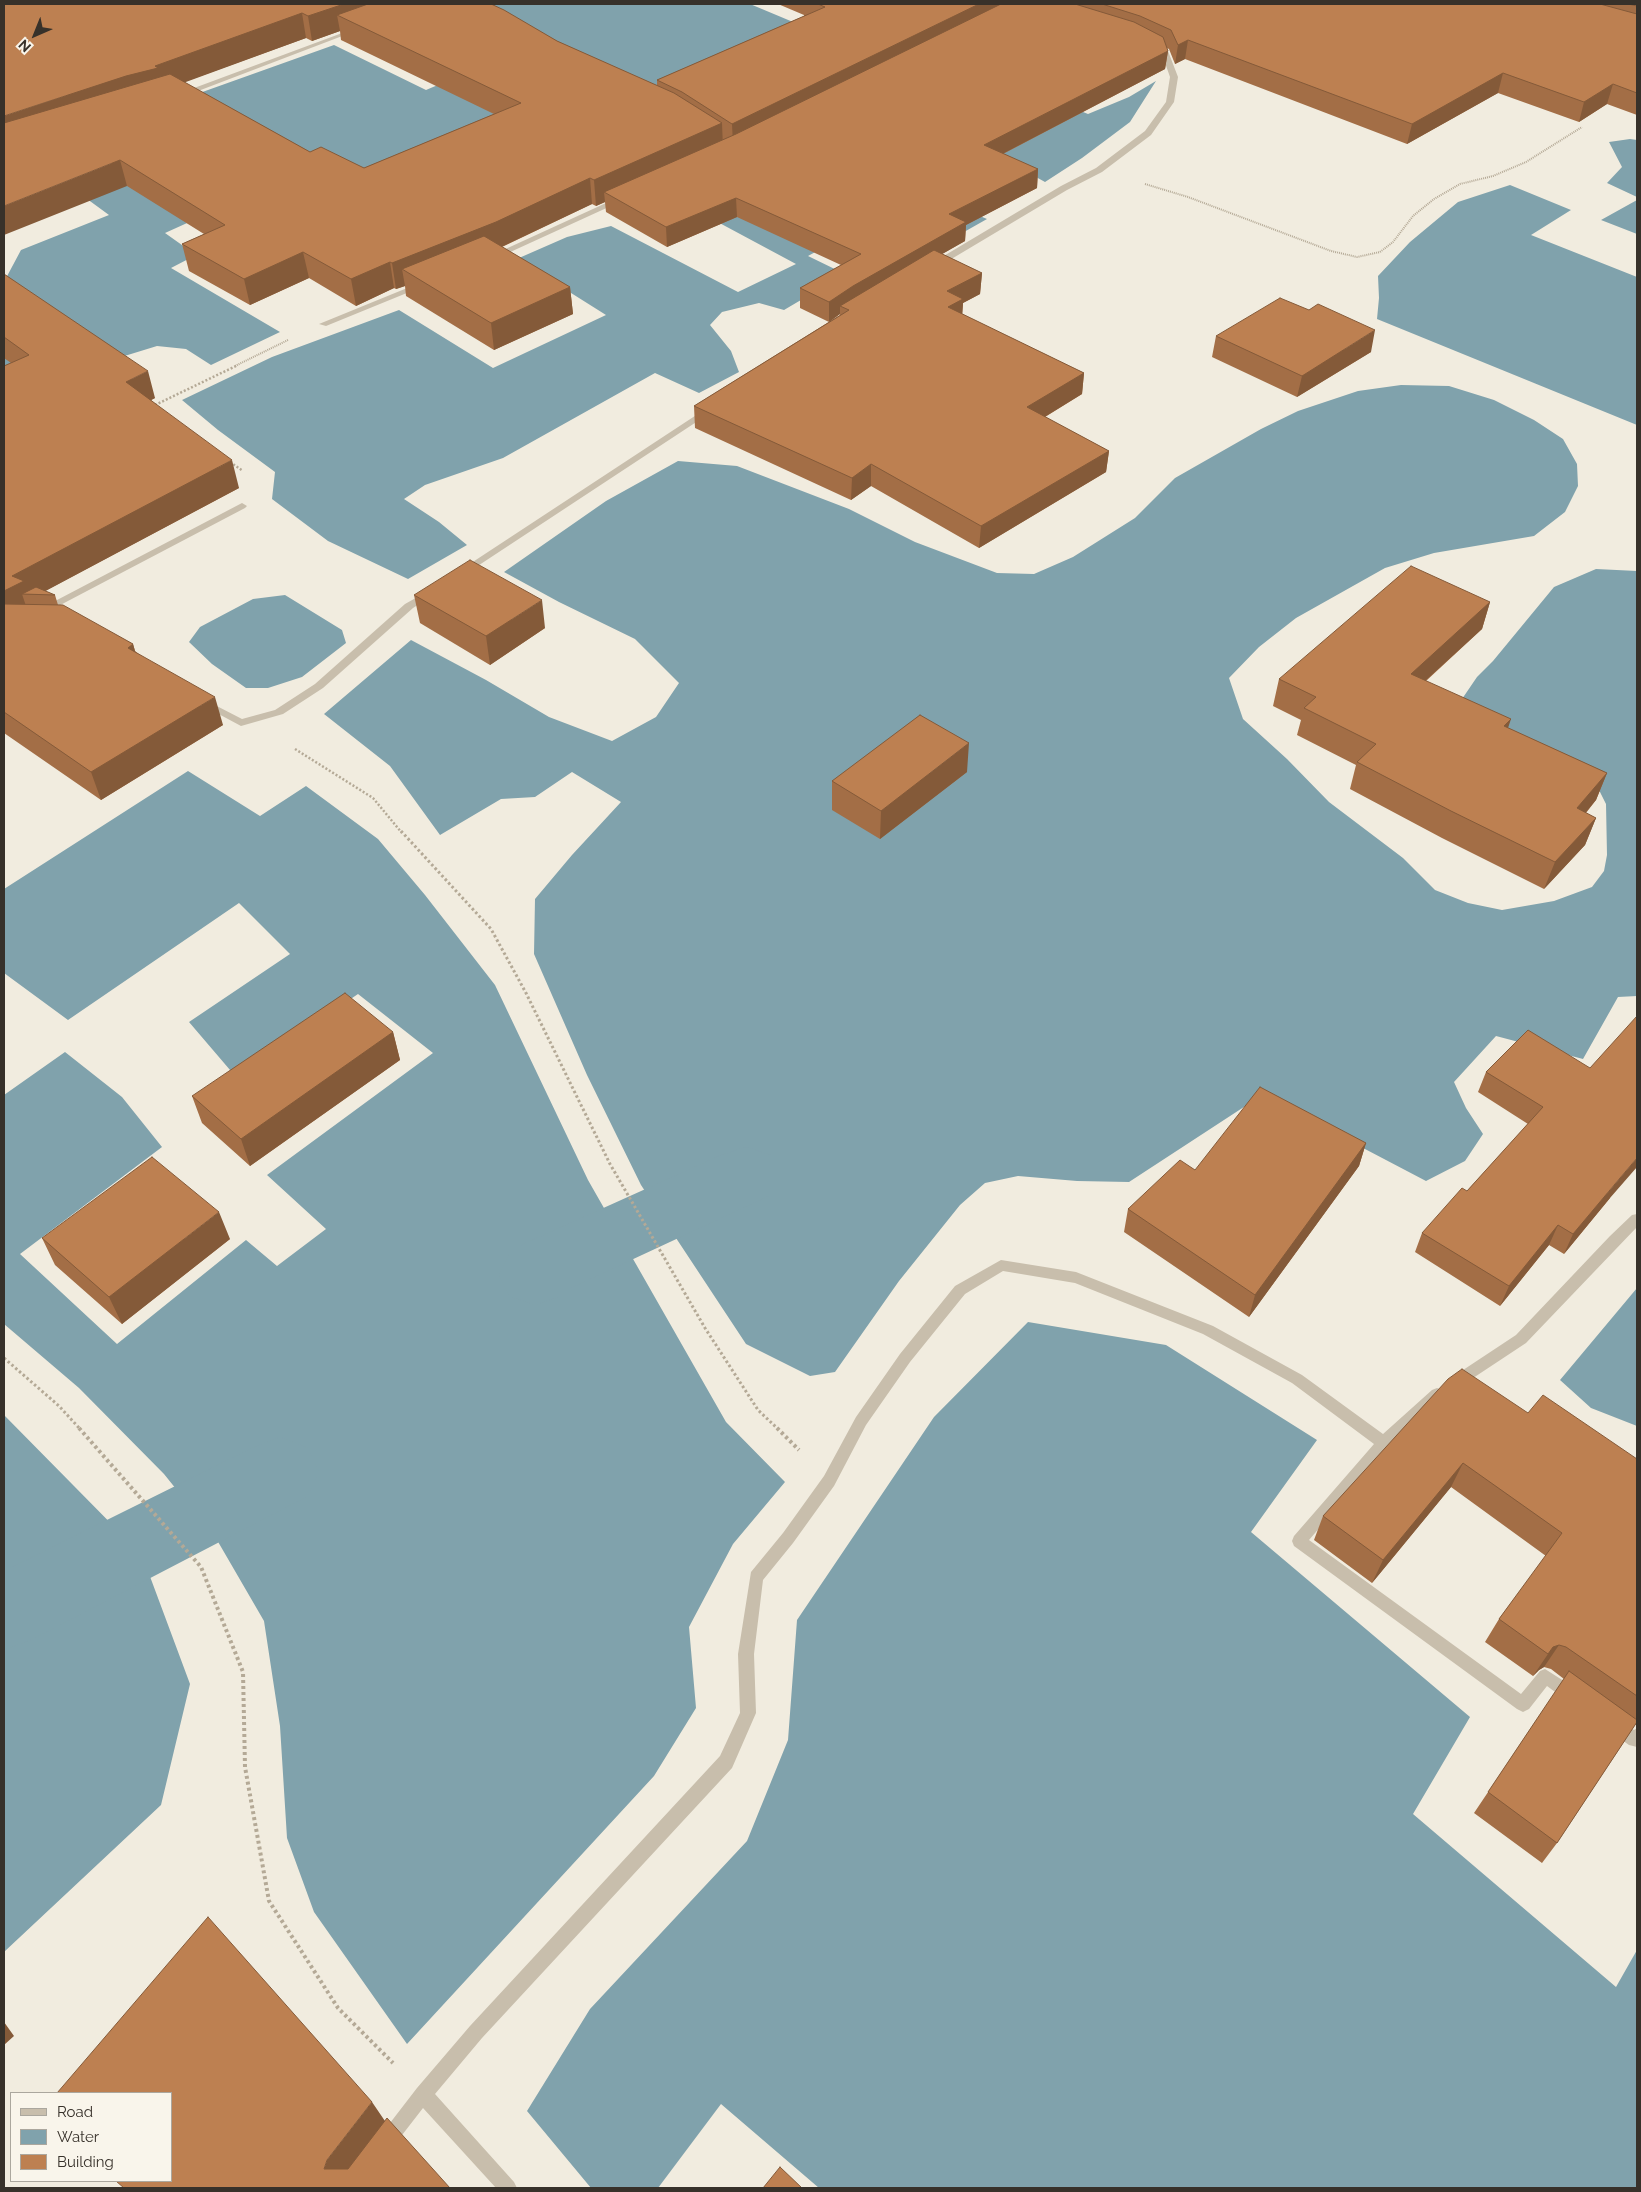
<!DOCTYPE html>
<html>
<head>
<meta charset="utf-8">
<style>
	body { margin:0 }
	#map { position:relative; width:1641px; height:2192px; overflow:hidden; background:#f1ecdf; font-family:Raleway,sans-serif }
	canvas { display:block }
	.frame { position:absolute; inset:0; border:5px solid #37312a; pointer-events:none }
	.legend { position:absolute; left:10px; top:2092px; width:162px; height:90px; box-sizing:border-box; background:#f9f5eb; border:1px solid #aba79e; margin:0; padding:6px 9px; list-style:none; font-size:15px; color:#37312a }
	.legend li { display:flex; align-items:center; gap:10px; height:25px }
	.legend b { width:25px; border:1px solid #aba79e }
	.north { position:absolute; left:10px; top:10px; width:50px; height:50px; -webkit-text-stroke:4px #f9f5eb; paint-order:stroke; rotate:224deg; font-size:14px; font-weight:700; line-height:20px; text-align:center; color:#37312a }
	.north::after { content:''; display:block; margin:auto; width:18px; height:22px; background:#37312a; clip-path:polygon(50% 0,100% 100%,50% 72%,0 100%) }
</style>
</head>
<body>
<div id="map">
<canvas width="1641" height="2192"></canvas>
<div class="frame"></div>
<ul class="legend">
<li><b style="height:6px;background:#c8beac"></b>Road</li>
<li><b style="height:14px;background:#80a2ac"></b>Water</li>
<li><b style="height:14px;background:#bd8051"></b>Building</li>
</ul>
<div class="north">N</div>
</div>
<script>
const g = document.querySelector('canvas').getContext('2d');
g.lineJoin = 'round';
function fill(path, color) {
  g.fillStyle = color;
  g.fill(path, 'evenodd');
}
function toPath(rows) {
  const path = new Path2D();
  for (const r of rows) {
    path.moveTo(r[0], r[1]);
    for (let i = 2; i < r.length; i += 2) path.lineTo(r[i], r[i + 1]);
  }
  return path;
}
function stroke(path, color, width, dash) {
  g.strokeStyle = color;
  g.lineWidth = width;
  g.lineCap = dash ? 'butt' : 'round';
  g.setLineDash(dash || []);
  g.stroke(path);
}
fill(toPath([
	[485,4,750,4,793,22,736,138],
	[334,45,426,90,459,76,526,126,392,171,337,168,194,95],
	[1156,81,1130,122,1082,158,1045,182,973,142,1048,98,1088,114,1129,97],
	[1630,139,1637,140,1637,197,1607,183,1622,167,1609,142],
	[865,168,987,219,964,232,839,239,808,256,845,274,784,310,759,303,722,312,710,325,731,351,739,372,699,393,655,373,503,458,425,485,404,499,439,522,467,545,408,579,328,541,272,499,275,472,218,430,182,400,272,357,399,310,493,368,606,315,552,281,519,258,567,237,611,226,738,292,796,264,699,212],
	[106,169,196,219,165,233,196,255,171,268,280,332,211,365,186,349,157,346,118,358,4,384,5,280,21,250,109,215,68,185],
	[1510,185,1571,210,1531,235,1637,277,1637,425,1377,319,1379,298,1378,276,1410,242,1458,202],
	[1637,200,1637,234,1601,220],
	[1401,385,1449,386,1494,400,1534,420,1563,439,1577,464,1578,486,1565,512,1534,536,1434,553,1385,568,1296,618,1259,647,1229,678,1243,719,1287,759,1329,802,1403,858,1435,890,1468,903,1502,910,1554,901,1592,887,1604,871,1607,855,1606,804,1600,792,1590,782,1462,699,1477,677,1493,661,1554,587,1596,569,1637,571,1637,996,1618,997,1583,1059,1496,1036,1454,1082,1466,1108,1483,1134,1465,1161,1426,1181,1283,1106,1250,1103,1129,1182,1077,1181,1018,1176,985,1183,960,1205,899,1281,835,1372,810,1376,746,1344,641,1185,587,1075,534,954,535,899,572,855,621,802,572,772,535,797,501,799,440,835,390,766,324,714,411,640,486,680,549,717,612,741,656,717,679,683,635,639,559,602,504,572,606,501,678,461,737,466,849,509,915,542,997,573,1034,574,1073,557,1135,518,1175,478,1261,429,1298,411,1358,391],
	[285,595,342,630,346,643,302,677,268,688,246,688,212,664,189,642,200,627,253,599],
	[188,771,260,816,306,786,378,839,425,895,495,985,588,1180,726,1422,785,1482,733,1544,689,1627,696,1708,654,1776,407,2044,314,1912,287,1838,280,1726,264,1621,217,1540,164,1474,79,1388,4,1324,4,1095,65,1052,122,1097,162,1147,20,1254,117,1344,246,1240,277,1266,326,1229,267,1175,433,1053,358,994,236,1077,189,1022,290,954,239,903,68,1020,4,973,4,889],
	[1637,1288,1637,1426,1591,1408,1560,1380],
	[1028,1322,1166,1345,1317,1440,1251,1532,1470,1717,1413,1814,1616,1987,1637,1950,1637,2188,819,2188,721,2104,658,2188,591,2188,527,2111,590,2009,747,1841,788,1740,797,1620,934,1417],
	[4,1415,142,1555,190,1684,161,1805,4,1952]
]), '#80a2ac');
fill(toPath([
	[746,1147,771,1155,781,1175,771,1195,571,1288,561,1296,535,1305,509,1296,499,1275,509,1254,519,1246,721,1155,746,1147],
	[280,1437,308,1448,319,1472,308,1496,33,1639,4,1650,4,1571,252,1448,280,1437]
]), '#80a2ac');
stroke(toPath([
	[1145,184,1188,197,1331,251,1357,257,1380,252,1393,242,1413,216,1434,199,1460,184,1493,176,1526,162,1582,127],
	[235,366,288,340]
]), '#b4a996', 2, [1, 1]);
stroke(toPath([
	[155,405,238,365],
	[230,462,243,471],
	[295,749,373,798,402,833]
]), '#b4a996', 2.5, [2, 2]);
stroke(toPath([
	[401,831,491,929,526,993,610,1164,705,1328,758,1410,778,1429],
	[4,1358,59,1406,80,1429]
]), '#b4a996', 3, [2.5, 2.5]);
stroke(toPath([
	[79,1428,201,1567,243,1672,245,1767,269,1901,338,2008,393,2063],
	[777,1428,799,1450]
]), '#b4a996', 4, [3, 3]);
fill(toPath([
	[353,29,358,30,185,96,178,94,353,29],
	[1156,47,1168,51,1178,77,1174,102,1151,135,1102,172,1067,190,938,267,932,267,932,263,1061,186,1096,168,1145,131,1166,102,1170,77,1162,54,1152,49,1156,47],
	[617,198,624,200,495,259,488,257,617,198],
	[417,284,424,286,326,326,319,324,417,284],
	[707,408,711,411,710,413,464,575,461,576,456,573,707,408],
	[242,503,247,506,245,508,47,612,39,612,38,610,242,503],
	[430,590,433,591,433,595,413,608,323,688,283,714,241,726,200,704,201,702,209,702,242,719,275,710,315,684,405,604,430,590],
	[1637,1214,1637,1227,1526,1343,1461,1386,1456,1388,1451,1386,1449,1382,1451,1378,1516,1335,1610,1236,1632,1215,1637,1214],
	[1001,1260,1076,1272,1213,1326,1302,1375,1383,1434,1432,1390,1437,1388,1442,1390,1444,1394,1442,1398,1389,1447,1309,1540,1521,1694,1540,1671,1545,1669,1578,1690,1580,1695,1578,1700,1572,1702,1566,1700,1547,1686,1529,1709,1523,1712,1517,1709,1294,1546,1292,1541,1294,1536,1374,1444,1292,1383,1203,1334,1075,1283,1003,1271,965,1294,910,1362,866,1425,834,1486,793,1543,763,1580,754,1654,756,1713,732,1768,482,2038,435,2094,514,2182,517,2188,496,2188,423,2108,392,2148,386,2151,380,2148,377,2142,380,2136,417,2088,470,2026,720,1756,740,1713,738,1654,751,1572,783,1533,824,1476,856,1417,900,1354,955,1286,1001,1260],
	[1615,1718,1634,1730,1637,1728,1637,1747,1629,1745,1609,1731,1607,1726,1609,1721,1615,1718]
]), '#c8beac');
fill(toPath([
	[4,4,491,4,557,41,657,86,657,80,804,16,804,15,778,4,1637,4,1637,115,1607,104,1579,122,1498,93,1407,144,1185,59,1175,64,1169,49,1167,48,1168,51,1165,69,1003,154,1038,169,1037,188,966,225,965,241,942,254,982,273,980,294,963,303,962,314,1084,373,1082,394,1045,417,1109,451,1106,472,979,548,871,486,851,500,695,428,694,406,840,315,840,314,829,322,800,308,800,288,841,265,737,217,667,247,606,212,605,202,596,206,592,204,502,247,570,287,573,314,494,350,406,296,405,286,396,289,394,288,356,306,309,278,250,305,189,271,182,244,204,234,127,186],
	[340,31,341,40,494,114,364,168,310,152,184,82,306,38,312,41],
	[4,274,155,398,151,400,239,488,45,591,55,595,58,605,133,644,135,651,223,725,101,800,4,733,4,366,11,363,4,358],
	[1216,336,1371,352,1297,397,1212,357],
	[414,595,545,628,490,665,420,623],
	[1490,602,1482,629,1426,681,1508,728,1607,773,1596,800,1586,813,1596,818,1585,845,1544,889,1442,838,1350,789,1356,765,1297,735,1301,720,1273,706,1279,679],
	[967,772,880,839,832,810,832,781],
	[1528,1030,1610,1198,1564,1254,1549,1245,1500,1306,1415,1252,1422,1233,1467,1191,1528,1124,1478,1092,1486,1072],
	[393,1032,400,1060,250,1166,202,1123,192,1096],
	[1366,1143,1359,1166,1249,1317,1124,1232,1128,1209,1195,1170],
	[42,1238,230,1239,122,1324,55,1265],
	[1528,1413,1637,1459,1637,1722,1557,1843,1542,1863,1474,1813,1564,1679,1551,1669,1544,1667,1539,1670,1533,1676,1485,1642,1499,1619,1546,1556,1451,1487,1372,1583,1314,1540,1323,1516]
]), '#a36e46');
fill(toPath([
	[344,4,417,4,337,15,340,31,312,41,308,16],
	[979,4,1016,4,733,144,732,124],
	[302,13,306,38,164,90,4,144,4,116,155,66],
	[1188,40,1185,59,1175,64,1178,45],
	[1168,51,1165,69,983,164,984,145],
	[1503,73,1498,93,1407,144,1412,124],
	[1613,84,1607,104,1579,122,1584,102],
	[722,123,723,149,604,192,605,202,596,206,594,180],
	[120,160,127,186,4,235,4,206],
	[1038,169,1037,188,966,225,965,241,853,305,840,306,840,314,829,322,829,302,853,286,949,214],
	[590,178,592,204,499,248,402,269,405,286,396,289,392,263],
	[736,198,737,217,667,247,666,227],
	[303,252,309,278,250,305,244,279],
	[390,262,394,288,356,306,351,279],
	[982,273,980,294,963,303,962,320,947,328,947,291],
	[570,287,573,314,494,350,491,323],
	[1375,330,1371,352,1297,397,1302,376],
	[148,371,155,398,134,409,126,382],
	[1084,373,1082,394,1025,429,1027,407],
	[1109,451,1106,472,979,548,981,526],
	[232,460,239,488,38,595,22,594,28,612,11,621,4,602,4,591,12,576],
	[871,464,871,486,851,500,852,478],
	[542,600,545,628,490,665,486,636],
	[1490,602,1482,629,1403,701,1411,674],
	[133,644,141,672,128,648],
	[215,697,223,725,101,800,91,772],
	[1511,719,1502,746,1504,726],
	[969,743,967,772,880,839,881,811],
	[1607,773,1596,800,1567,835,1577,808],
	[1596,818,1585,845,1544,889,1555,862],
	[393,1032,400,1060,250,1166,241,1139],
	[1366,1143,1359,1166,1249,1317,1255,1295],
	[1637,1158,1637,1167,1610,1198,1564,1254,1573,1234,1620,1178],
	[219,1212,230,1239,122,1324,109,1297],
	[1558,1225,1549,1245,1500,1306,1509,1286],
	[1463,1463,1451,1487,1372,1583,1383,1560],
	[1559,1645,1544,1667,1539,1670,1533,1676,1548,1654,1553,1647],
	[4,2022,14,2036,4,2045],
	[372,2102,387,2124,344,2181,324,2169,327,2160]
]), '#845a39');
const building = toPath([
	[4,4,344,4,308,16,302,13,155,66,158,68,126,76,4,116,4,4],
	[368,4,491,4,504,10,557,41,674,93,722,123,594,180,590,178,496,222,392,263,390,262,351,279,303,252,244,279,182,244,225,225,120,160,4,206,4,123,170,74,310,152,321,147,364,168,521,103,337,15,368,4],
	[818,4,979,4,732,124,682,92,657,80,825,7,818,4],
	[1001,4,1075,4,1134,22,1163,37,1168,51,984,145,1038,169,949,214,966,222,853,286,829,302,800,288,861,254,736,198,666,227,604,192,736,134,1001,4],
	[1102,4,1600,4,1637,14,1637,93,1613,84,1584,102,1503,73,1412,124,1188,40,1178,45,1171,30,1140,16,1102,4],
	[1628,4,1637,4,1637,6,1628,4],
	[484,236,570,287,491,323,402,269,484,236],
	[934,250,982,273,947,291,963,299,948,307,1084,373,1027,407,1109,451,981,526,871,464,852,478,694,406,849,310,840,306,934,250],
	[4,274,148,371,126,382,232,460,12,576,24,581,4,591,4,366,29,355,4,337,4,274],
	[1280,298,1309,310,1318,304,1375,330,1302,376,1216,336,1280,298],
	[470,560,542,600,486,636,414,595,470,560],
	[1411,566,1490,602,1411,674,1511,719,1504,726,1607,773,1577,808,1596,818,1555,862,1451,811,1357,762,1376,744,1304,708,1316,697,1279,679,1411,566],
	[36,587,55,595,22,594,36,587],
	[4,604,63,605,133,644,128,648,215,697,91,772,4,712,4,604],
	[920,715,969,743,881,811,832,781,920,715],
	[345,993,393,1032,241,1139,192,1096,345,993],
	[1637,1016,1637,1158,1620,1178,1573,1234,1558,1225,1509,1286,1422,1233,1462,1188,1467,1191,1543,1107,1486,1072,1528,1030,1590,1068,1637,1016],
	[1260,1087,1366,1143,1255,1295,1128,1209,1180,1160,1195,1170,1260,1087],
	[152,1157,219,1212,109,1297,42,1238,152,1157],
	[1462,1369,1528,1413,1543,1395,1637,1459,1637,1696,1566,1647,1559,1645,1553,1647,1548,1654,1499,1619,1562,1533,1463,1463,1383,1560,1323,1516,1448,1379,1462,1369],
	[1569,1671,1637,1720,1637,1722,1557,1843,1488,1792,1569,1671],
	[208,1917,372,2102,327,2160,324,2169,348,2169,387,2118,450,2188,124,2188,116,2181,171,2181,171,2093,57,2093,208,1917],
	[780,2167,802,2188,763,2188,780,2167]
]);
fill(building, '#bd8051');
stroke(building, '#845a39', 1);
</script>
</body>
</html>
